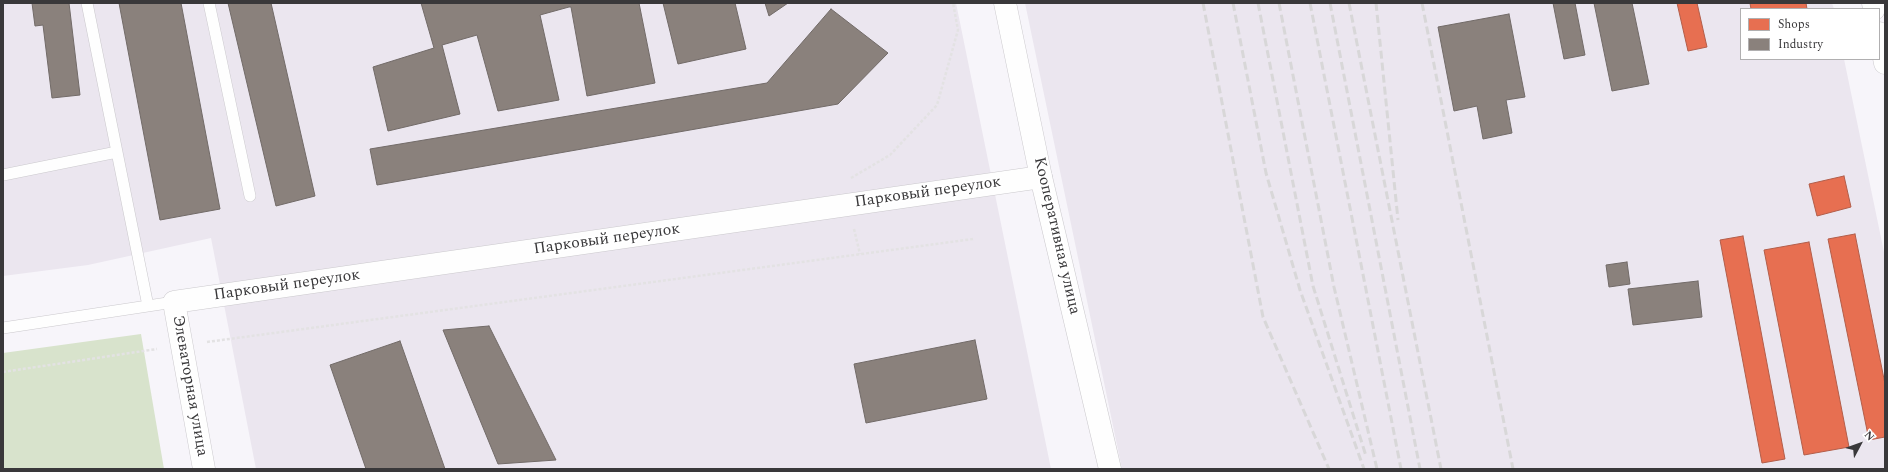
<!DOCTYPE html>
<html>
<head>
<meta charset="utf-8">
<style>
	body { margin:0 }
	#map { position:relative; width:1888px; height:472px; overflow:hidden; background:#f7f5fa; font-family:Spectral,serif }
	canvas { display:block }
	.frame { position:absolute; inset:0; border:4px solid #39383a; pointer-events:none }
	.legend { position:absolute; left:1740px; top:8px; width:140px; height:52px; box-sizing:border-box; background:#fff; border:1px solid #b0afb0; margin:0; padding:5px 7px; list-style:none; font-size:12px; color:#39383a }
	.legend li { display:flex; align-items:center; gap:8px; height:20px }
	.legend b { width:20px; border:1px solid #b0afb0 }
	.north { position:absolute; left:1840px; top:424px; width:40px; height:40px; -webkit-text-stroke:3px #fff; paint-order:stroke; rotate:49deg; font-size:11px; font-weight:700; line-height:16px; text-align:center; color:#39383a }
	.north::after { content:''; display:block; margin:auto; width:14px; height:18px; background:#39383a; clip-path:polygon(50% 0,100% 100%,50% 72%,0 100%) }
</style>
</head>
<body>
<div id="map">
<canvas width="1888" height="472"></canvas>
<div class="frame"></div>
<ul class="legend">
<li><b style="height:11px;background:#e76f51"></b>Shops</li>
<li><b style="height:11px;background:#8a817c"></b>Industry</li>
</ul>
<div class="north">N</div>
</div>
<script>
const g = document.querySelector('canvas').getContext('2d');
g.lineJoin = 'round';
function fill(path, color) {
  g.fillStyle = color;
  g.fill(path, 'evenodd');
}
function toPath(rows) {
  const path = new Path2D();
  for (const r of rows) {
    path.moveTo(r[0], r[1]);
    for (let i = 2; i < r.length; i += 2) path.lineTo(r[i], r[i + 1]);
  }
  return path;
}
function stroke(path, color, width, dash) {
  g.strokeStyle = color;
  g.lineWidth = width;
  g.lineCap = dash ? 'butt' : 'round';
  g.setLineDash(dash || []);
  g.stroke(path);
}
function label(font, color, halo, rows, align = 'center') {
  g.font = font + ' Spectral,serif';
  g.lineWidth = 4;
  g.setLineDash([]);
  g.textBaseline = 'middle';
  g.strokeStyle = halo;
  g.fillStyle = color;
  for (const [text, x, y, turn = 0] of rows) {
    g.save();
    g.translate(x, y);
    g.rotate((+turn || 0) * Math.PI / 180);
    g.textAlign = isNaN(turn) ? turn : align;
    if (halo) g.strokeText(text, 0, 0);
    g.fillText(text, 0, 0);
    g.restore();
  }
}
fill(toPath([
	[3,3,956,3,1051,469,256,469,211,238,88,265,3,276],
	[1025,3,1832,3,1834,9,1741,9,1741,59,1844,59,1885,257,1885,469,1122,469]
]), '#ebe6ef');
fill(toPath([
	[141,334,164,469,3,469,3,353]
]), '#d8e3cc');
const shops = toPath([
	[1677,3,1697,3,1707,47,1688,51,1677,3],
	[1750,3,1806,3,1807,9,1751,9,1750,3],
	[1844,176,1851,207,1817,216,1809,184,1844,176],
	[1855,234,1885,384,1885,437,1869,440,1828,239,1855,234],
	[1743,236,1785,459,1762,463,1720,240,1743,236],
	[1809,242,1849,447,1804,455,1764,250,1809,242]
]);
fill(shops, '#e76f51');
stroke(shops, '#b35e4a', 1);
const industry = toPath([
	[32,3,69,3,80,95,52,98,43,25,35,26,32,3],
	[119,3,181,3,220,209,160,220,119,3],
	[228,3,271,3,315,196,276,206,228,3],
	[421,3,639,3,655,83,587,96,571,7,569,7,540,15,559,100,498,111,477,35,442,45,460,114,388,131,373,67,434,48,421,3],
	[663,3,735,3,746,49,678,64,663,3],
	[765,3,788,3,769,16,765,3],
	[1553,3,1575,3,1585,55,1564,59,1553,3],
	[1594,3,1632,3,1649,84,1612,91,1594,3],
	[831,9,888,53,838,104,377,185,370,149,767,83,831,9],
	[1509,14,1525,97,1506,100,1512,133,1483,139,1477,106,1454,111,1438,27,1509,14],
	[1627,262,1630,284,1609,287,1606,265,1627,262],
	[1698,281,1702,317,1633,325,1628,289,1698,281],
	[489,326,556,460,498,464,443,330,489,326],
	[975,340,987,399,866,423,854,364,975,340],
	[400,341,445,469,366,469,330,365,400,341]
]);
fill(industry, '#8a817c');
stroke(industry, '#726b68', 1);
const service = toPath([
	[87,3,148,306],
	[209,3,250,196],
	[3,175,117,152],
	[3,328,174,302]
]);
const minor = toPath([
	[204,469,174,302,1041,177]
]);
const tertiary = toPath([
	[1873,3,1874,9],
	[1879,33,1885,63]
]);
const secondary = toPath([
	[1005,3,1041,177,1110,469]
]);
stroke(service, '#cbc9cd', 12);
stroke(minor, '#cbc9cd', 23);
stroke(tertiary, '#cbc9cd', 23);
stroke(secondary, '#cbc9cd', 23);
stroke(toPath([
	[851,178,890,155,937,105,958,30,953,3],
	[854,229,860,254],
	[207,342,973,239],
	[3,372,157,349]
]), '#e3e2e3', 2.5, [3, 2]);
stroke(service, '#fefefe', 11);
stroke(minor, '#fefefe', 22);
stroke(tertiary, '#fefefe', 22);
stroke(secondary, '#fefefe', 22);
stroke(toPath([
	[1203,3,1263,317,1329,469],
	[1233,3,1266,173,1300,290,1364,469],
	[1258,3,1313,286,1366,456],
	[1279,3,1334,287,1377,469],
	[1310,3,1401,469],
	[1330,3,1420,469],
	[1349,3,1441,469],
	[1376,3,1398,220],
	[1422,3,1513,469]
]), '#d8d7d8', 3, [8, 4]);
label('16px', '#39383a', '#fff', [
	["Парковый переулок",928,193,-8],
	["Кооперативная улица",1056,236,77],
	["Парковый переулок",607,240,-8],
	["Парковый переулок",287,286,-8],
	["Элеваторная улица",189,386,80]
]);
</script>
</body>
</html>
